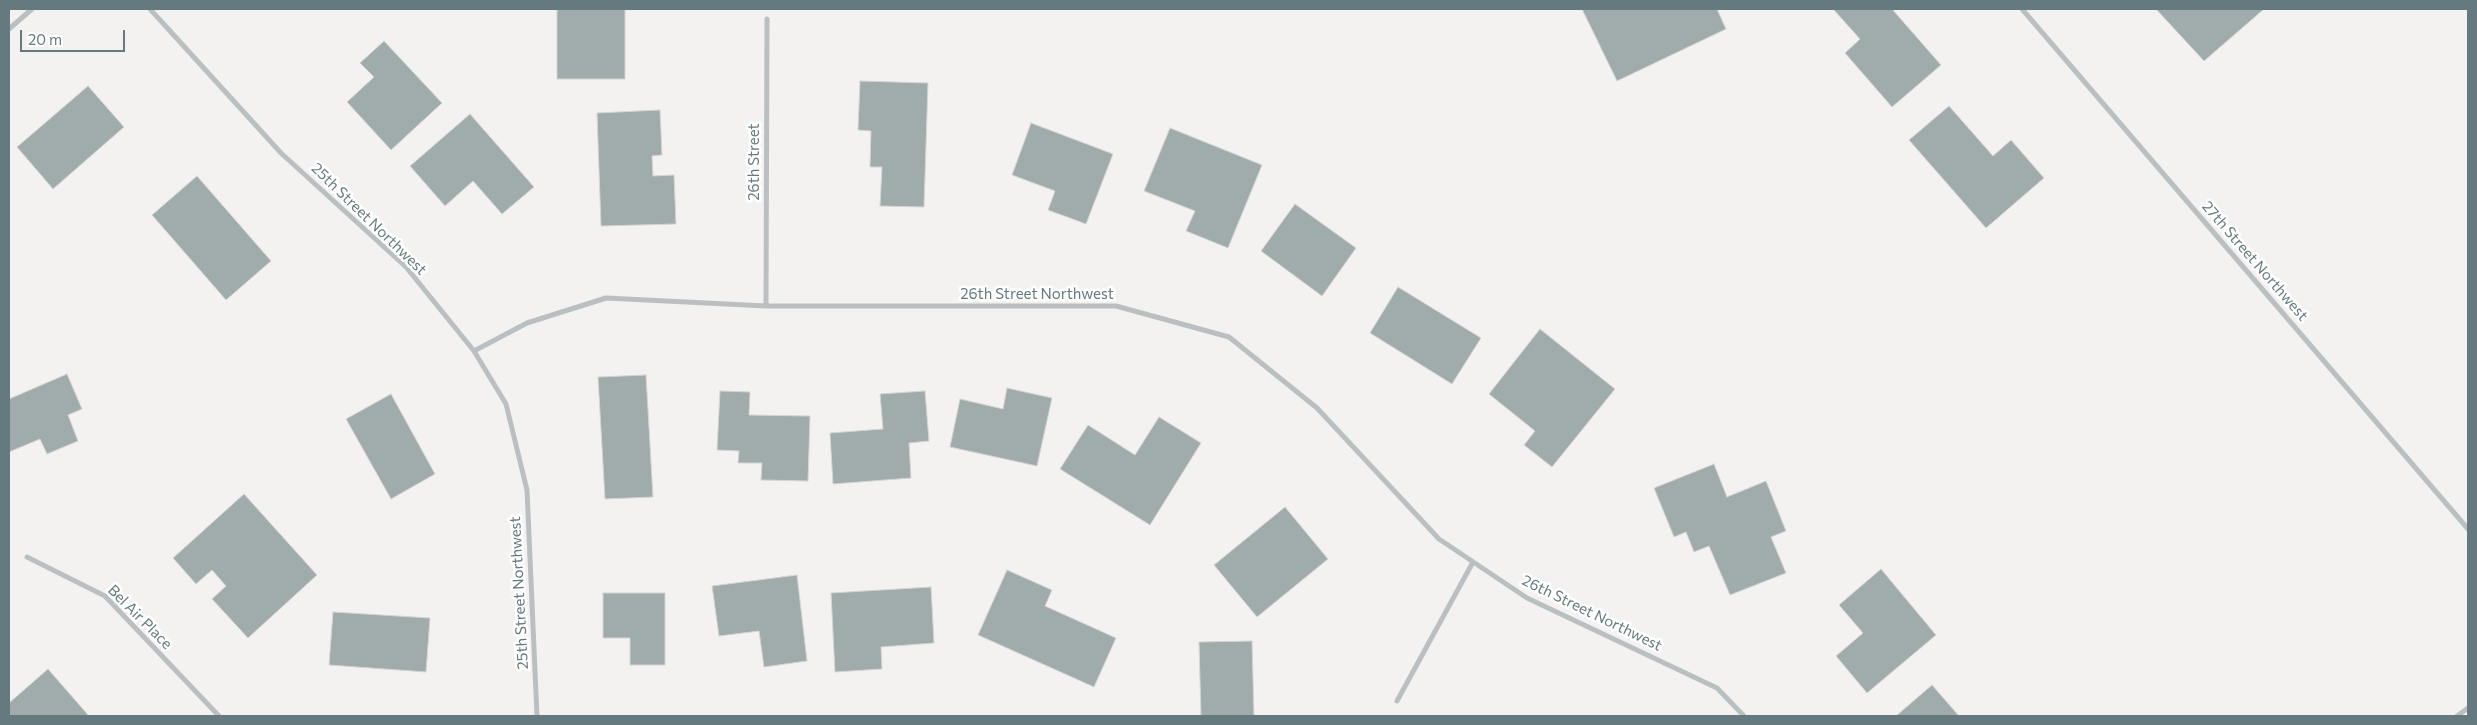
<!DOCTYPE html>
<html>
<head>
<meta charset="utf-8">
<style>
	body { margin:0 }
	#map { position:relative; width:2477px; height:725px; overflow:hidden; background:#f3f2f0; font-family:Commissioner,sans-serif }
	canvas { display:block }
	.frame { position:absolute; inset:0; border:10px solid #657a7e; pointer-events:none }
	.scale { position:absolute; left:20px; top:30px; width:105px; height:22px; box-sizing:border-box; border:2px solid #657a7e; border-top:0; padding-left:6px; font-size:15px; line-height:18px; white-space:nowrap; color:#657a7e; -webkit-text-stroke:4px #fff; paint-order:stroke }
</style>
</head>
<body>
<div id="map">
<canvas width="2477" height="725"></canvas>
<div class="frame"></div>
<div class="scale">20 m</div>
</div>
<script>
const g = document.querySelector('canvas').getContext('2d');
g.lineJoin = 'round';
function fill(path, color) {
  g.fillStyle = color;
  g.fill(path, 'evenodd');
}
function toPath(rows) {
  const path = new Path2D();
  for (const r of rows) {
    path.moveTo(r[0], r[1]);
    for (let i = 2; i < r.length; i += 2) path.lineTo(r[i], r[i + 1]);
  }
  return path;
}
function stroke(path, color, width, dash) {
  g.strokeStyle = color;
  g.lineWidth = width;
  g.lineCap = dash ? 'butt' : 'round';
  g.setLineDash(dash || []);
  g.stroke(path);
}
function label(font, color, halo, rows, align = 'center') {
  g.font = font + ' Commissioner,sans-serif';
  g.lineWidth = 5;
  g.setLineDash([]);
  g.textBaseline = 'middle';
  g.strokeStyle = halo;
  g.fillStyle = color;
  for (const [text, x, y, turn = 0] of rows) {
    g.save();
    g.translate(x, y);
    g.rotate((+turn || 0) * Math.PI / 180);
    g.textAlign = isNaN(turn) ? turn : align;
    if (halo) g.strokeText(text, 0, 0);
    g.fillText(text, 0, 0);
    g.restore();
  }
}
const building = toPath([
	[557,9,625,9,625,79,557,79,557,9],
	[1582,9,1717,9,1726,29,1617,81,1582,9],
	[1836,9,1892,9,1941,65,1892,107,1845,53,1860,39,1834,10,1836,9],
	[2156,9,2264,9,2204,61,2156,9],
	[384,41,442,103,391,150,347,102,374,77,360,63,384,41],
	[860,81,928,83,924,207,880,206,882,167,870,167,871,131,858,130,860,81],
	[88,86,124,127,53,189,17,147,88,86],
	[1949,106,1993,156,2011,140,2044,178,1986,228,1909,140,1949,106],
	[660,110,662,155,652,156,653,176,674,175,676,224,601,226,597,113,660,110],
	[470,114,534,187,502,214,473,181,445,206,410,166,470,114],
	[1031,123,1113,154,1086,224,1048,210,1055,191,1012,175,1031,123],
	[1170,128,1262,165,1228,248,1186,231,1195,211,1144,191,1170,128],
	[197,176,271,261,226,300,152,215,197,176],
	[1295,204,1356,248,1322,296,1261,251,1295,204],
	[1398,287,1481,338,1452,384,1370,333,1398,287],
	[1540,329,1615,389,1552,467,1524,445,1535,431,1489,394,1540,329],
	[67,374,82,409,68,415,78,441,47,454,40,439,9,452,9,399,67,374],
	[646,375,653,497,605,499,598,377,646,375],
	[1007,388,1052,398,1037,466,950,447,960,399,1003,409,1007,388],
	[720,391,750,392,749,415,810,416,808,481,761,480,762,463,738,463,739,451,717,450,720,391],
	[925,391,929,441,909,443,911,478,833,484,830,433,883,429,880,394,925,391],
	[391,394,435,474,391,499,346,419,391,394],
	[1159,417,1201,443,1150,525,1060,469,1088,425,1135,455,1159,417],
	[1714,464,1727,497,1766,481,1786,531,1771,537,1786,573,1730,595,1709,546,1694,552,1686,532,1674,537,1654,488,1714,464],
	[244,494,317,575,248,638,212,599,226,586,212,570,196,584,173,558,244,494],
	[1285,507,1328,559,1257,617,1214,565,1285,507],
	[1881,569,1936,635,1867,693,1836,656,1863,633,1839,605,1881,569],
	[1007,570,1052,590,1045,606,1116,638,1094,687,978,635,1007,570],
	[797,575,807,661,764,667,759,631,719,636,712,586,797,575],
	[931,587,934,643,881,647,882,669,835,672,831,593,931,587],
	[603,593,665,593,665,665,630,665,630,638,603,638,603,593],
	[333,612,430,618,426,672,329,665,333,612],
	[1252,641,1254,716,1201,716,1199,642,1252,641],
	[48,669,89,716,9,716,9,703,48,669],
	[1932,685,1959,716,1896,716,1932,685]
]);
fill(building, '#a0abac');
stroke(building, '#d4d4d2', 1);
stroke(toPath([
	[150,9,281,153,406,267,474,351,506,404,527,490,537,716],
	[2022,9,2468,529],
	[9,29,32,9],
	[766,306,767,19],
	[474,351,527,323,606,298,766,306,1116,306,1229,337,1317,408,1439,539,1527,598,1717,688,1744,716],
	[27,557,105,596,219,716],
	[1397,701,1473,562],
	[2457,716,2468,708]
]), '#bac0c1', 5);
label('15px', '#657a7e', '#fff', [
	["26th Street",754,162,-90],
	["25th Street Northwest",369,219,44],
	["27th Street Northwest",2255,261,49],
	["26th Street Northwest",1037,294],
	["25th Street Northwest",519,593,-93],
	["26th Street Northwest",1592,613,26],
	["Bel Air Place",140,617,45]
]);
</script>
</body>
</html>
